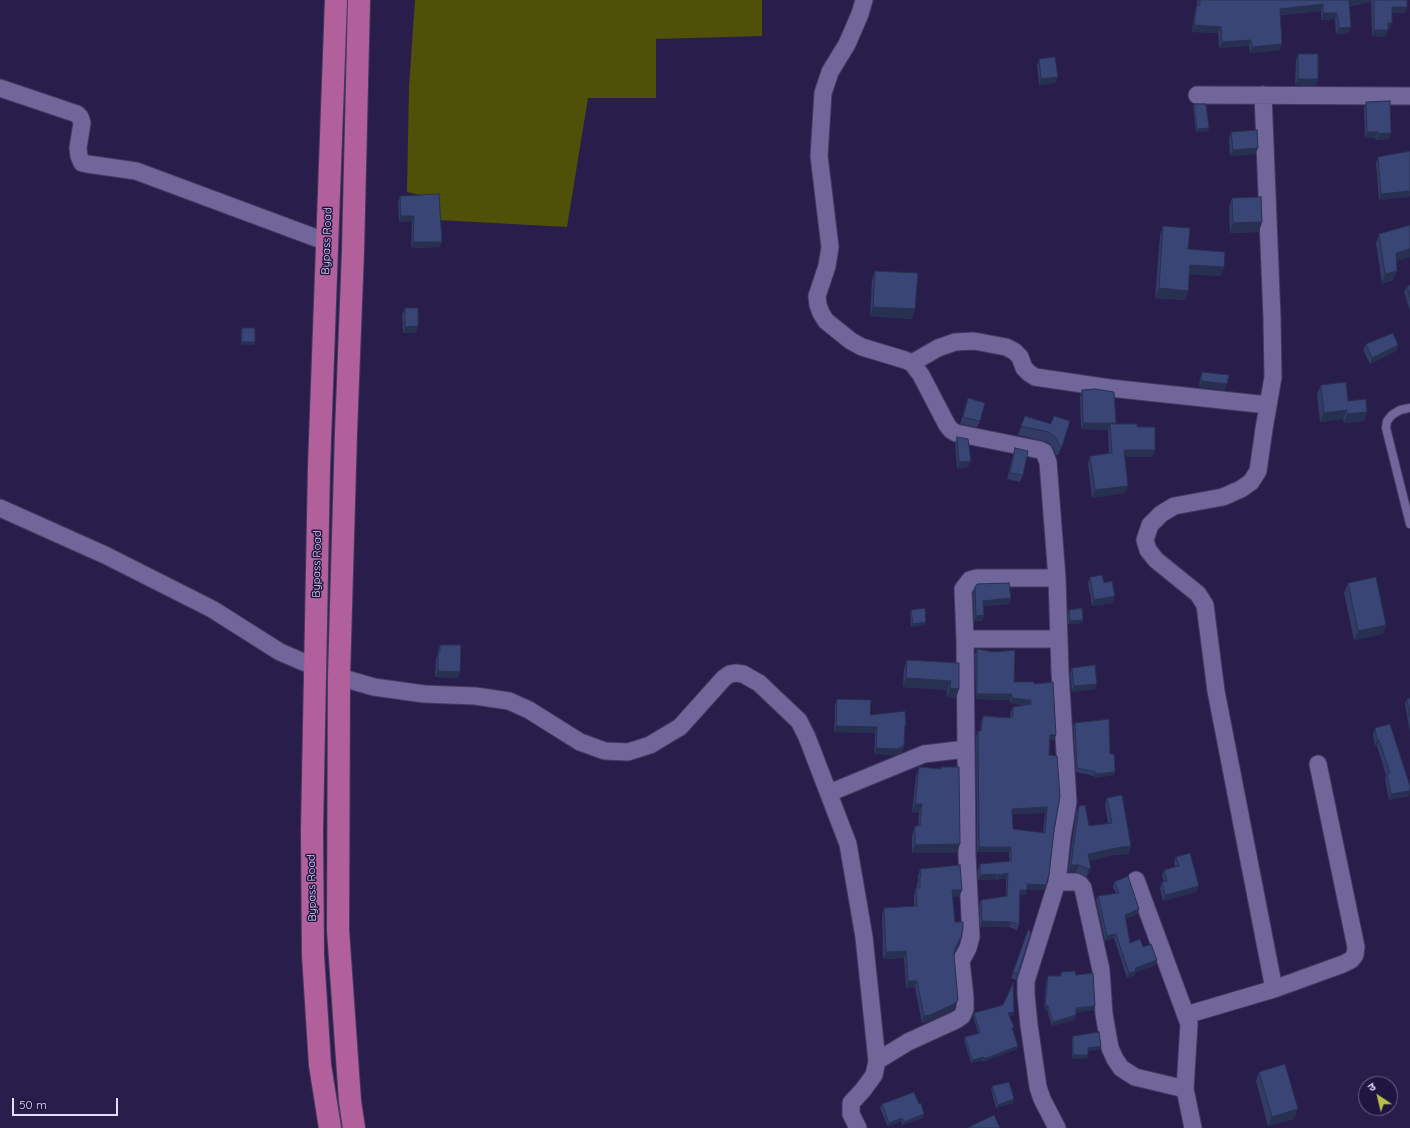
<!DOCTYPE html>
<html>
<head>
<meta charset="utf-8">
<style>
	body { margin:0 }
	#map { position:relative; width:1410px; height:1128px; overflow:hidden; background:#291e4b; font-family:Quicksand,"Noto Sans Devanagari",sans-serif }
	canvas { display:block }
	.north { position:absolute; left:1358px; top:1076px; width:40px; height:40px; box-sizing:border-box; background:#201440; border:1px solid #6e648b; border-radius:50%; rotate:325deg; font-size:11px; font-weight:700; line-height:16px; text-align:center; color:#e2ddfb }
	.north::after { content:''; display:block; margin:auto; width:14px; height:18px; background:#bac045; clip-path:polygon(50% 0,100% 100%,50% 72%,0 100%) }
	.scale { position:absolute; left:12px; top:1098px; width:106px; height:18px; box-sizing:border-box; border:2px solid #e2ddfb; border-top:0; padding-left:5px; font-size:12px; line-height:14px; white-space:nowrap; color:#e2ddfb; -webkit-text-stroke:3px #201440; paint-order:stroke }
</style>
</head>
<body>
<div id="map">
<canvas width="1410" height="1128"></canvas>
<div class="north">उ</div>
<div class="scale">50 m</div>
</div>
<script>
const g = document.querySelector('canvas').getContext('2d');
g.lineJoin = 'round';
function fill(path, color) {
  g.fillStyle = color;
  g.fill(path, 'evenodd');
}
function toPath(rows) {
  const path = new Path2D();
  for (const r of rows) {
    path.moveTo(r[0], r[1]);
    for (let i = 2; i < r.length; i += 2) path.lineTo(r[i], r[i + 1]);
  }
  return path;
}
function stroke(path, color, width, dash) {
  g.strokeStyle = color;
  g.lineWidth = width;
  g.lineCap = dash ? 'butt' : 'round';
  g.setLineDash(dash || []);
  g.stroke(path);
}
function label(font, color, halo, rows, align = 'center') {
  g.font = font + ' Quicksand,sans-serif';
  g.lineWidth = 3;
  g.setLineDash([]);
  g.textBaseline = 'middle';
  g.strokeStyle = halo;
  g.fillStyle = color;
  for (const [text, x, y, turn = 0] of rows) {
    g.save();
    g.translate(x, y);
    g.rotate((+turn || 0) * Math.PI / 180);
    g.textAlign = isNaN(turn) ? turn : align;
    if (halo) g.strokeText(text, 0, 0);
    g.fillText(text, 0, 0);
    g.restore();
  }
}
fill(toPath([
	[415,0,762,0,762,36,656,39,656,98,588,98,567,227,438,220,437,199,407,192,409,87]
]), '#4e5107');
const lane = toPath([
	[1410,408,1400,410,1392,415,1387,421,1386,428,1410,524]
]);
const street = toPath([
	[864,0,860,14,847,44,830,72,823,93,819,156,830,247,827,266,817,296,818,305,821,313,826,321,851,341,862,347,905,360,912,363,921,375,947,425,951,430,956,433,1040,450,1044,452,1048,462,1057,578,1060,672,1068,802,1062,837,1057,882,1026,981,1026,994,1029,1025,1038,1087,1042,1099,1057,1128],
	[0,88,77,114,80,117,82,123,78,148,79,156,82,163,87,164,136,171,327,242],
	[1197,95,1410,96],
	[1263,95,1272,318,1273,377,1264,429,1258,471,1251,482,1241,489,1223,497,1174,506,1161,514,1150,525,1145,540,1148,550,1156,560,1198,594,1205,605,1216,691,1274,989],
	[912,363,938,348,955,342,974,341,1006,347,1014,351,1020,357,1024,368,1029,373,1035,377,1110,388,1268,405],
	[0,508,105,555,212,609,280,652,315,667],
	[965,639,1059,639],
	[339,677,374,687,424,694,475,696,509,701,529,710,580,742,605,751,628,752,650,745,680,727,724,678,730,674,736,673,743,674,759,683,799,721,807,737,848,844,864,937,877,1061,874,1075,863,1090,851,1103,851,1114,858,1128],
	[829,793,924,754,966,749],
	[1136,880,1189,1024,1185,1089,1193,1128],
	[1057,882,1076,882,1080,884,1083,888,1101,970,1104,1014,1110,1048,1115,1059,1121,1068,1135,1077,1185,1089],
	[1186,1015,1274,989,1343,964,1351,960,1355,955,1356,947,1318,764],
	[877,1061,908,1042,956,1020,962,1016,965,1009,965,997,961,961,968,948,971,937,967,855,965,639,963,589,970,580,977,578,1057,578]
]);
const primary = toPath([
	[330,1128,320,1065,313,955,312,831,319,467,336,0],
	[354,1128,350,1101,338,930,339,677,346,432,353,251,359,0]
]);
stroke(lane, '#453961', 10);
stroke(street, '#453961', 19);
stroke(primary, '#453961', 24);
stroke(lane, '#70669a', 8);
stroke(street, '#70669a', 17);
stroke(primary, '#b1609b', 22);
fill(toPath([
	[1197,0,1407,0,1405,13,1392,13,1390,29,1388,29,1386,37,1372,36,1371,2,1350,6,1349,33,1336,34,1335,19,1321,20,1321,11,1280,15,1280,50,1250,53,1249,46,1219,48,1218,33,1192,32,1195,11,1197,5],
	[1298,54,1318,79,1315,86,1295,85,1296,60],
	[1039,59,1055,83,1039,85,1037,65],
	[1366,102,1391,133,1388,139,1376,140,1375,138,1365,138,1364,108],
	[1194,104,1209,128,1208,131,1196,132,1193,107],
	[1231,132,1258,148,1255,154,1230,156,1229,139],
	[1410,151,1410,195,1409,197,1379,200,1376,163,1378,157],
	[400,196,440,247,411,248,412,221,399,222,398,202],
	[1232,198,1259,232,1230,233,1229,208],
	[1410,225,1410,257,1396,261,1393,280,1382,284,1376,243,1379,234],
	[1163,226,1188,249,1221,276,1189,274,1188,291,1185,300,1155,298,1160,236],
	[875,271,912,319,870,316,872,280],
	[1410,285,1410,311,1404,292,1407,286],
	[405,308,418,326,416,333,403,333,402,315],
	[242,328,255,342,254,345,241,345,241,331],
	[1366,344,1398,345,1396,351,1370,364,1363,350],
	[1202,372,1225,390,1199,387,1200,378],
	[1321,385,1348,401,1364,421,1344,423,1343,419,1320,422,1317,394],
	[1082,390,1116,423,1115,424,1137,427,1152,457,1124,457,1128,486,1125,493,1092,498,1088,464,1090,456,1109,454,1108,431,1108,430,1081,429,1080,397],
	[968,398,980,421,977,427,960,424],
	[1025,416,1051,424,1054,416,1062,446,1058,455,1056,455,1053,448,1049,443,1044,441,1018,435],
	[957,437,968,467,957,469,955,443],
	[1015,448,1023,475,1020,482,1007,479,1013,455],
	[1090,577,1104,583,1115,596,1112,603,1092,606,1088,583],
	[1348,583,1386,625,1383,634,1354,640,1344,593],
	[975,587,1011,598,1009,604,983,606,984,615,982,621,974,621,973,592],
	[911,610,925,625,911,627,910,613],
	[1069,610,1083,620,1082,623,1068,624,1068,613],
	[440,645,458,678,435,677,436,659,438,655,438,651],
	[977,649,1014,682,1034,684,1054,740,1050,740,1044,890,1027,889,1025,895,1020,895,1019,925,1017,930,1009,927,980,927,979,905,981,900,1006,896,1006,878,996,880,995,879,978,880,978,870,980,864,1009,861,1009,852,977,852,976,736,978,731,980,731,981,721,983,716,1010,718,1011,712,1013,707,1025,705,1010,703,1010,700,976,699,975,654],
	[1045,813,1043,833,1013,829,1012,814],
	[907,660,959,663,956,698,946,697,947,690,903,687,904,669],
	[1072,668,1095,689,1072,692,1070,674],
	[1410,698,1410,733,1405,704,1407,699],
	[837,699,870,715,905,729,904,746,902,752,895,755,874,754,875,733,834,732,835,705],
	[1075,723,1110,754,1115,772,1114,775,1094,778,1094,776,1076,772,1073,726],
	[1375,728,1409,796,1389,800,1385,779,1386,775,1377,746,1375,746,1373,734],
	[919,767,940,769,941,767,957,853,912,853,912,835,915,826,918,826,919,813,912,812,916,776],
	[1107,798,1131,846,1129,854,1114,855,1089,861,1088,876,1086,877,1076,872,1068,872,1076,813,1079,806,1089,826,1108,823,1105,805],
	[1176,857,1196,892,1163,901,1160,888,1162,882,1164,882,1162,876,1164,870,1175,867,1174,862],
	[920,869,962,890,959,897,953,897,955,922,961,937,954,955,955,1007,951,1011,927,1022,922,1023,915,988,906,988,904,958,883,959,882,915,884,908,914,906,914,895,916,888,917,888,917,884,918,881,918,876],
	[1114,882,1138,914,1125,919,1130,943,1143,947,1156,965,1136,972,1134,976,1127,978,1114,938,1105,941,1096,900,1098,896,1116,893,1113,887],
	[1028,930,1018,974,1016,980,1011,978],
	[1061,972,1076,975,1094,1010,1076,1012,1075,1020,1052,1026,1047,1010,1044,1010,1046,981,1048,976,1060,976],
	[1014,1012,1013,1015,1009,1016,1013,1030,1018,1046,1017,1049,983,1062,982,1060,971,1063,964,1040,965,1037,978,1033,973,1016,974,1013],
	[1073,1036,1100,1049,1088,1051,1088,1055,1087,1058,1072,1059,1072,1039],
	[1259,1072,1294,1119,1268,1126,1256,1081],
	[992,1086,1013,1103,996,1108,991,1089],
	[882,1104,919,1104,923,1118,902,1125,901,1121,888,1127,880,1108]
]), '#313b64');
fill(toPath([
	[1349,0,1372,0,1371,2,1347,6],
	[1323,4,1321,11,1277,15,1280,9],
	[1392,7,1407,7,1405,13,1390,13],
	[1323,13,1337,13,1335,19,1321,20],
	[1388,23,1392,23,1390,29,1385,30],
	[1194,25,1221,27,1218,33,1192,32],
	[1351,27,1349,33,1336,34,1339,28],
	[1374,30,1388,30,1386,37,1372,36],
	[1251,40,1249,46,1219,48,1222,42],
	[1282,44,1280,50,1250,53,1252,47],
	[1058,77,1055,83,1039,85,1041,79],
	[1298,79,1318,79,1315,86,1295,85],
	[1209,128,1208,131,1196,132,1197,129],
	[1367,132,1378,132,1375,138,1365,138],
	[1391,133,1388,139,1376,140,1378,134],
	[1258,148,1255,154,1230,156,1233,150],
	[1410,191,1409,197,1379,200,1381,194],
	[401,216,414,216,412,221,399,222],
	[1262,222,1259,232,1230,233,1233,223],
	[413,242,442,242,440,247,411,248],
	[1410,249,1410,257,1392,262,1396,253],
	[1190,265,1224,267,1221,276,1187,274],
	[1397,271,1393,280,1382,284,1385,274],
	[1159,288,1188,291,1185,300,1155,298],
	[873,307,915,309,912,319,870,316],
	[418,326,416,333,403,333,405,327],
	[242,342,255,342,254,345,241,345],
	[1398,345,1396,351,1370,364,1372,358],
	[1201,381,1227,384,1225,390,1199,387],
	[1347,410,1343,419,1320,422,1324,413],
	[1367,412,1364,421,1344,423,1347,414],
	[1083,423,1116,423,1113,430,1110,424,1108,430,1081,429],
	[1124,450,1155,450,1152,457,1121,457],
	[971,461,968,467,957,469,959,462],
	[1128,486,1125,493,1092,498,1095,490],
	[1115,596,1112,603,1092,606,1094,600],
	[1011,598,1009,604,981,606,983,601],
	[984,615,982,621,974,621,976,616],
	[1083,620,1082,623,1068,624,1070,621],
	[926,622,925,625,911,627,913,624],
	[1386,625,1383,634,1354,640,1358,631],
	[438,671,460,672,458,678,435,677],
	[906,678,951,681,947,690,903,687],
	[1097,684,1095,689,1072,692,1074,686],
	[950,688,959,689,956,698,946,697],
	[977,694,1012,694,1010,700,976,699],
	[1012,698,1031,700,1029,705,1010,703],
	[836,726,877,727,875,733,834,732],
	[1050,735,1056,735,1054,740,1048,740],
	[1377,740,1379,740,1377,746,1375,746],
	[904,746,902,752,895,755,874,754,876,748],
	[1115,772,1114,775,1094,778,1095,774],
	[1410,791,1409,796,1389,800,1391,794],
	[915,804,922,804,919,813,912,812],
	[1047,807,1045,813,1010,814,1012,809],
	[960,844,957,853,912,853,915,845],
	[1131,846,1129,854,1114,855,1085,862,1088,854,1116,848],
	[979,847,1011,847,1009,852,977,852],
	[1071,865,1079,865,1076,872,1068,872],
	[1089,869,1091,869,1088,876,1086,877],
	[1008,873,1006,878,996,880,998,875],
	[997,874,995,879,978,880,980,875],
	[1027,884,1046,885,1044,890,1025,889],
	[1199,886,1196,892,1163,901,1165,895],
	[952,890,962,890,959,897,950,897],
	[1020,890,1027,890,1025,895,1018,895],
	[1139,909,1138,914,1123,920,1125,915],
	[982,921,1011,922,1009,927,980,927],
	[1116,934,1114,938,1105,941,1107,936],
	[961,937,959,944,952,956,955,949],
	[906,951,904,958,883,959,886,952],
	[1157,960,1156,965,1136,972,1134,976,1127,978,1129,973,1135,968],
	[908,981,917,981,915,988,906,988],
	[958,1000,955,1007,951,1011,927,1022,922,1023,924,1016],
	[1045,1005,1048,1006,1047,1010,1044,1010],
	[1095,1006,1094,1010,1075,1013,1076,1008],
	[1014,1012,1013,1015,1007,1016,1008,1013],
	[1076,1015,1075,1020,1052,1026,1053,1022],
	[1018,1046,1017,1049,983,1062,984,1059],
	[1101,1046,1100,1049,1087,1051,1088,1048],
	[1073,1055,1088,1055,1087,1058,1072,1059],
	[984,1057,982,1060,971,1063,972,1060],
	[1014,1099,1013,1103,996,1108,998,1105],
	[1298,1109,1294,1119,1268,1126,1272,1117],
	[924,1114,923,1118,902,1125,904,1122],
	[902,1118,901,1121,888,1127,889,1123]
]), '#283051');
const building = toPath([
	[1200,0,1349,0,1351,27,1339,28,1337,13,1323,13,1323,4,1280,9,1282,44,1252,47,1251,40,1222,42,1221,27,1194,25,1197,5,1200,5,1200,0],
	[1374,0,1407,0,1407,7,1392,7,1392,23,1388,23,1388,30,1374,30,1374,0],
	[1298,54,1318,54,1318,79,1298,79,1298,54],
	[1055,57,1058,77,1041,79,1039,59,1055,57],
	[1390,101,1391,133,1378,134,1378,132,1367,132,1366,102,1390,101],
	[1194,104,1206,104,1209,128,1197,129,1194,104],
	[1257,130,1258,148,1233,150,1231,132,1257,130],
	[1410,151,1410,191,1381,194,1378,157,1410,151],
	[439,194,442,242,413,242,414,216,401,216,400,196,439,194],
	[1261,197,1262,222,1233,223,1232,198,1261,197],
	[1410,225,1410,249,1396,253,1397,271,1385,274,1379,234,1410,225],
	[1163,226,1190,228,1188,249,1225,252,1224,267,1190,265,1188,291,1159,288,1163,226],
	[875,271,918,273,915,309,873,307,875,271],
	[1410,285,1410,297,1407,286,1410,285],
	[405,308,418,308,418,326,405,327,405,308],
	[242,328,255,328,255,342,242,342,242,328],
	[1393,333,1398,345,1372,358,1366,344,1393,333],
	[1202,372,1229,375,1227,384,1201,381,1202,372],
	[1346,382,1348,401,1366,399,1367,412,1347,414,1347,410,1324,413,1321,385,1346,382],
	[1095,389,1114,392,1116,423,1083,423,1082,390,1095,389],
	[968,398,985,403,980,421,963,417,968,398],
	[1025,416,1051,424,1054,416,1070,421,1062,446,1059,445,1056,438,1052,434,1048,432,1021,426,1025,416],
	[1110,424,1137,424,1137,427,1155,427,1155,450,1124,450,1128,486,1095,490,1090,456,1112,453,1110,424],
	[957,437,968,439,971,461,959,462,957,437],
	[1015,448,1028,451,1023,475,1010,473,1015,448],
	[1102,575,1104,583,1112,581,1115,596,1094,600,1090,577,1102,575],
	[1376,577,1386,625,1358,631,1348,583,1376,577],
	[1009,583,1011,598,983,601,984,615,976,616,975,587,977,584,1009,583],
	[925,608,926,622,913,624,911,610,925,608],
	[1082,608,1083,620,1070,621,1069,610,1082,608],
	[440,645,461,645,460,672,438,671,438,652,440,652,440,645],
	[977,649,994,652,1015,650,1014,682,1034,682,1034,684,1053,682,1056,735,1050,735,1049,755,1057,756,1060,796,1054,830,1049,875,1046,885,1027,884,1027,890,1020,890,1019,925,1011,922,982,921,981,900,1007,896,1008,873,998,875,997,874,980,875,980,864,1011,861,1011,847,979,847,978,731,981,731,983,716,1011,718,1011,717,1013,717,1013,707,1031,704,1031,700,1012,698,1012,694,977,694,977,649],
	[1047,807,1045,833,1013,829,1012,809,1047,807],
	[907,660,959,663,959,689,950,688,951,681,906,678,907,660],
	[1095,665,1097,684,1074,686,1072,668,1095,665],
	[1410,698,1410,717,1407,699,1410,698],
	[837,699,871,700,870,715,905,711,906,725,905,725,904,746,897,749,876,748,877,727,836,726,837,699],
	[1109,719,1110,754,1114,754,1115,772,1095,774,1095,772,1077,768,1075,723,1109,719],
	[1390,724,1410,786,1410,791,1391,794,1387,774,1390,773,1379,740,1377,740,1375,728,1390,724],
	[919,767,941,769,941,767,959,767,960,844,915,845,915,826,920,826,922,804,915,804,919,767],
	[1122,795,1131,846,1116,848,1088,854,1091,869,1089,869,1079,865,1071,865,1079,806,1085,805,1089,826,1112,823,1107,798,1122,795],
	[1190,853,1199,886,1165,895,1162,882,1167,881,1164,870,1179,866,1176,857,1190,853],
	[960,865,962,890,952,890,955,922,963,922,963,929,961,937,955,949,954,955,958,1000,954,1004,930,1015,924,1016,917,981,908,981,906,951,886,952,884,908,917,906,916,888,920,888,920,877,921,877,920,869,960,865],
	[1128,876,1139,909,1125,915,1130,943,1140,939,1143,947,1151,944,1157,960,1135,968,1136,971,1129,973,1116,934,1107,936,1098,896,1119,893,1114,882,1128,876],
	[1028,930,1031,932,1018,974,1013,972,1028,930],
	[1075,971,1076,975,1093,973,1095,1006,1076,1008,1076,1015,1053,1022,1048,1006,1045,1005,1048,976,1061,976,1061,972,1075,971],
	[1013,983,1014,1012,1008,1013,1014,1027,1012,1028,1018,1046,984,1059,984,1057,972,1060,965,1037,980,1033,974,1013,1003,1005,1013,983],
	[1099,1032,1101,1046,1088,1048,1088,1055,1073,1055,1073,1036,1099,1032],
	[1285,1064,1298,1109,1272,1117,1259,1072,1285,1064],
	[1009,1082,1014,1099,998,1105,992,1086,1009,1082],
	[914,1092,919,1104,921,1103,924,1114,904,1122,902,1118,889,1123,882,1104,914,1092],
	[994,1115,1000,1128,967,1128,994,1115]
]);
fill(building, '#394574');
stroke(building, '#283051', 1);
label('11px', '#e2ddfb', '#201440', [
	["Bypass Road",327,241,-88],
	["Bypass Road",317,564,-89],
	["Bypass Road",312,888,-91]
]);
</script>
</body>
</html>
